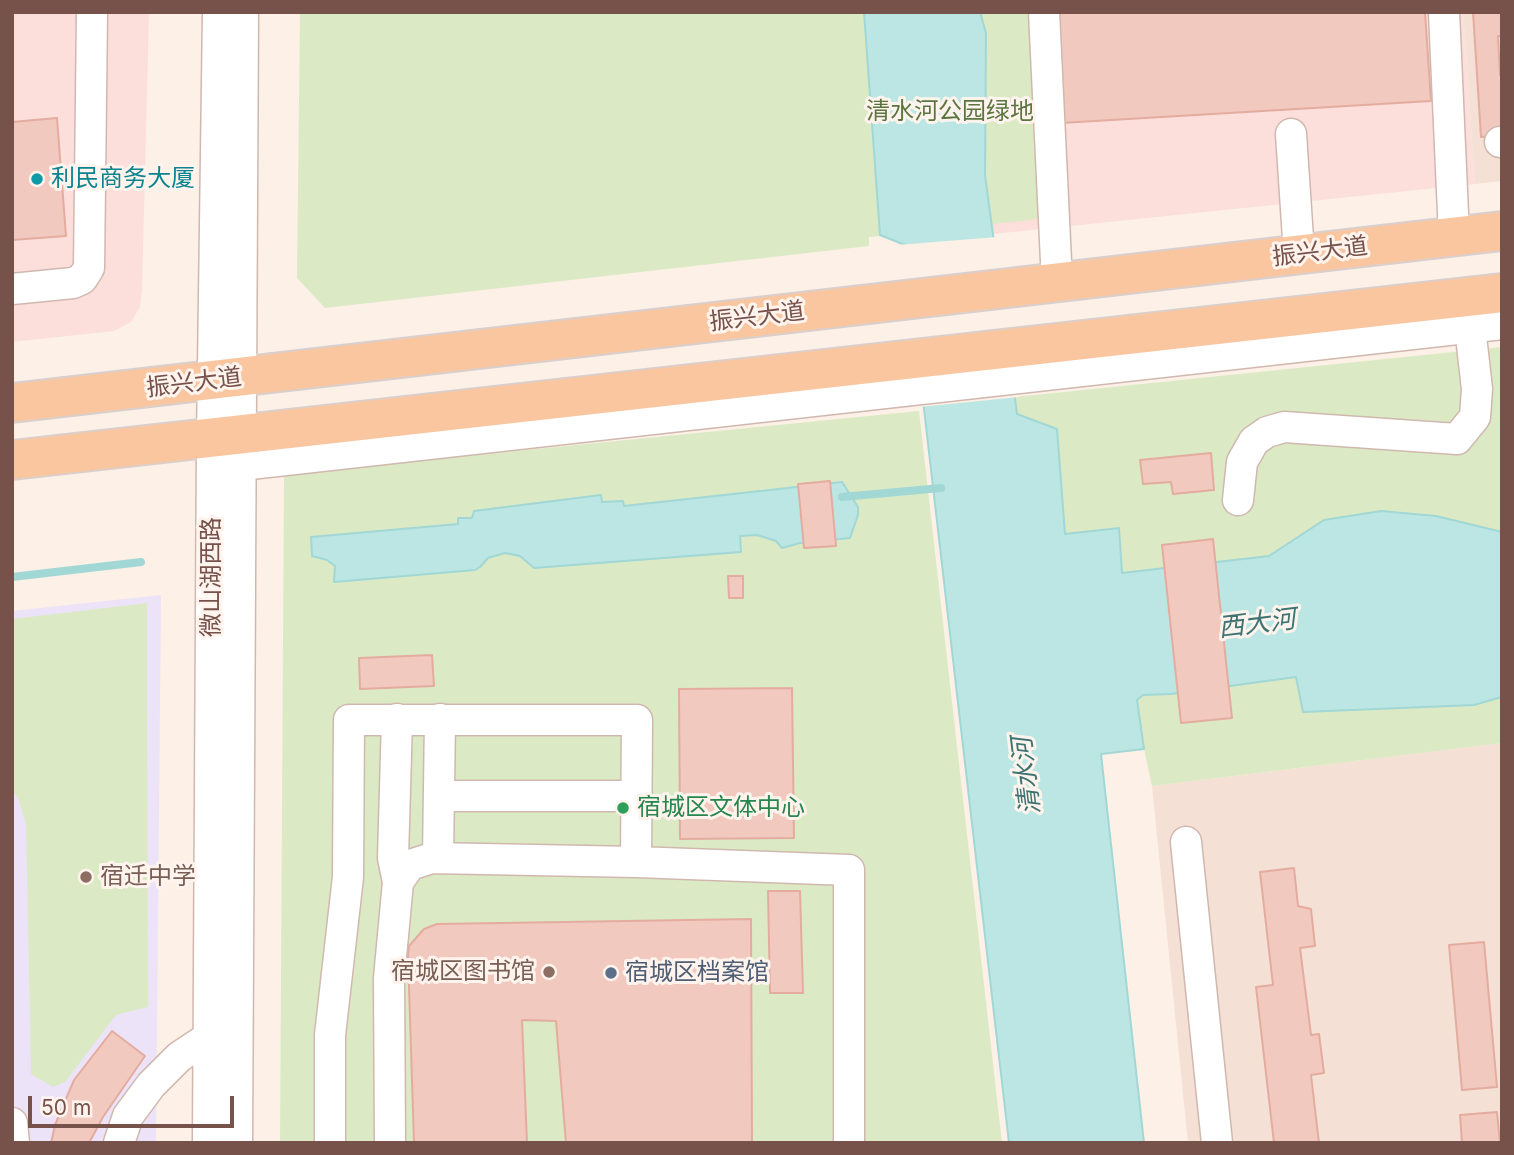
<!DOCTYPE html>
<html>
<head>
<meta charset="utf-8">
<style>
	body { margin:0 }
	#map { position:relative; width:1514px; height:1155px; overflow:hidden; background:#fcf0e7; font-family:Inter,sans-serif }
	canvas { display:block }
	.frame { position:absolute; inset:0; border:14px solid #76524b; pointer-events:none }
	.scale { position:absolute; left:28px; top:1096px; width:206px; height:32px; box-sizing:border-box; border:4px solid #76524b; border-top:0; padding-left:9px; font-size:21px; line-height:24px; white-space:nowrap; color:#76524b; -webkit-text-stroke:5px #fff4ed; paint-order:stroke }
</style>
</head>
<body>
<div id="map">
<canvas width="1514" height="1155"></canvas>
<div class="frame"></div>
<div class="scale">50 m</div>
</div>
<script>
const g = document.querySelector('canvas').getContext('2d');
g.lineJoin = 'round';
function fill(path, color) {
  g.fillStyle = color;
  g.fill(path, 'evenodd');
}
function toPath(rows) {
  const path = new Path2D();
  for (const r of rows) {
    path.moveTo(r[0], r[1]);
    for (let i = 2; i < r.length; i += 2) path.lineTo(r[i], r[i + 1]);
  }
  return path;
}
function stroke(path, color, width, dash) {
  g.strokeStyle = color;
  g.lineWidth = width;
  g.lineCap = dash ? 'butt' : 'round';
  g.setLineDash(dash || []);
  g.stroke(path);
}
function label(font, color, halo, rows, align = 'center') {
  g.font = font + ' Inter,"Noto Sans SC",sans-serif';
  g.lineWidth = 6;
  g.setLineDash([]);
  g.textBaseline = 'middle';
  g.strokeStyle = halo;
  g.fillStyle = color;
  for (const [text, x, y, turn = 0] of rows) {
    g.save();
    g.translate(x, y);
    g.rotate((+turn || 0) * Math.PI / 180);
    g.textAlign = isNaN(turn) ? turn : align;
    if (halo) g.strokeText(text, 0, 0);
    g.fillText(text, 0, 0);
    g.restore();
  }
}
fill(toPath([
	[1463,12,1502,12,1502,181,1475,184],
	[1502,743,1502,1143,1188,1143,1152,786]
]), '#f4e0d5');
fill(toPath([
	[12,12,149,12,142,289,140,307,131,322,114,331,12,342],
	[980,12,1463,12,1475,184,993,234,985,175]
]), '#fcdedb');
fill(toPath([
	[161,595,156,1143,12,1143,12,611]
]), '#ede3f9');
fill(toPath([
	[300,12,1036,12,1047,211,1039,218,1030,220,869,237,869,246,325,308,297,278],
	[1502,347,1502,743,1152,786,1144,749,1137,700,1143,695,1170,694,1153,569,1122,573,1119,528,1065,534,1057,429,1017,414,1015,397],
	[919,411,1002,1143,280,1143,284,474],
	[147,603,148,1007,116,1015,65,1082,53,1087,31,1074,26,824,18,798,12,790,12,619]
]), '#dbeac5');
const water = toPath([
	[864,12,980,12,986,33,985,175,1017,414,1057,429,1065,534,1119,528,1122,573,1269,556,1324,520,1381,511,1436,516,1502,532,1502,697,1474,705,1303,712,1296,677,1171,694,1143,695,1137,700,1144,749,1101,754,1144,1143,1009,1143,905,245,880,235,864,12],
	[842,482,858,507,858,515,850,538,800,543,782,548,776,541,757,535,740,536,741,552,534,568,520,556,505,553,488,558,480,567,475,570,334,582,335,566,327,560,312,556,311,537,458,524,458,518,472,518,474,511,601,495,602,502,623,501,624,506,842,482]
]);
fill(water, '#bbe6e3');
stroke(water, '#a1d7d5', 2);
fill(toPath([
	[997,237,1019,397,920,407,901,247,897,245]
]), '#fcf0e7');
stroke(toPath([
	[842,497,941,488],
	[12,577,141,562]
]), '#a1d7d5', 8);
const building = toPath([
	[1055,12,1425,12,1431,101,1061,123,1055,12],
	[1473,12,1502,12,1502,135,1481,137,1473,12],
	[1498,36,1502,36,1502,75,1500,75,1498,36],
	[57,118,66,236,12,240,12,122,57,118],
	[1211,453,1214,490,1173,494,1171,482,1143,484,1140,460,1211,453],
	[830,481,836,546,804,548,798,484,830,481],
	[1213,539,1232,718,1181,723,1162,545,1213,539],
	[728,576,743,576,743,598,729,598,728,576],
	[432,655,434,686,360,689,359,658,432,655],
	[792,688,794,838,680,839,679,689,792,688],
	[1294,868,1298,906,1311,909,1315,946,1300,948,1311,1035,1319,1034,1324,1073,1311,1075,1319,1143,1274,1143,1256,987,1273,985,1260,872,1294,868],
	[768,891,800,891,803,993,770,993,768,891],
	[751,919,752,1143,566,1143,556,1021,522,1020,527,1143,414,1143,408,956,409,946,424,929,437,924,751,919],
	[1484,942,1497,1087,1462,1090,1449,945,1484,942],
	[112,1031,145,1056,103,1117,89,1143,51,1143,55,1125,74,1080,112,1031],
	[1497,1112,1500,1143,1462,1143,1460,1115,1497,1112]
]);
fill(building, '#f1c9bf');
stroke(building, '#e4ac9f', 2);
const minor = toPath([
	[1044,12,1057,282],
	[1444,12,1454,236],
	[1291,134,1299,254],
	[1500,142,1502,142],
	[12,289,73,283,82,279,89,268,92,12],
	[241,465,1502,324],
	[1238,500,1242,462,1254,441,1267,432,1284,427,1457,439,1475,417,1477,389,1468,310],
	[397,719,393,858,398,882],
	[439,796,636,796],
	[1186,842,1217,1143],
	[438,858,440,719],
	[12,1123,14,1143],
	[119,1143,128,1116,151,1085,179,1057,209,1037],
	[208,1143,212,438,218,12],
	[237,1143,243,12],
	[330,1143,330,1035,348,877,349,720,637,720,636,862],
	[390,1143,389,978,398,882,410,865,432,858,636,862,849,870,849,1143]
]);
const major = toPath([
	[12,403,1502,231],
	[12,460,1502,293]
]);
stroke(minor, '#d0b8af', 33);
stroke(major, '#d9cfcd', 42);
stroke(minor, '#fff', 30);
stroke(major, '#f9c6a0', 38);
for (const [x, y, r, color] of [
	[37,179,7,"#0f9aa8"],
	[623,808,7,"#2e9e5b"],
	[86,877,7,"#8d6e63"],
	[549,972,7,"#8d6e63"],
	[611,973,7,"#5c6f8a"]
]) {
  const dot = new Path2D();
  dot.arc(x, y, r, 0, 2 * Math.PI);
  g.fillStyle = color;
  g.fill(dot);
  stroke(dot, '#fff4ed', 2.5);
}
label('24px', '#5b7541', '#fff4ed', [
	["清水河公园绿地",950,112]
]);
label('24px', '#0d838f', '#fff4ed', [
	["利民商务大厦",51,179]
], 'left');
label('24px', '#76524b', '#fff4ed', [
	["振兴大道",1320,252,-7],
	["振兴大道",757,317,-7],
	["振兴大道",194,383,-7],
	["微山湖西路",212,577,-90]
]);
label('24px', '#27864d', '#fff4ed', [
	["宿城区文体中心",637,808]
], 'left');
label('24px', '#785e54', '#fff4ed', [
	["宿迁中学",100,877],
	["宿城区图书馆",535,972,"right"]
], 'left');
label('24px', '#4e5e75', '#fff4ed', [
	["宿城区档案馆",625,973]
], 'left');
label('italic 26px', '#3c7472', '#fff4ed', [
	["西大河",1257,624,-7],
	["清水河",1027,776,-97]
]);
</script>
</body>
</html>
